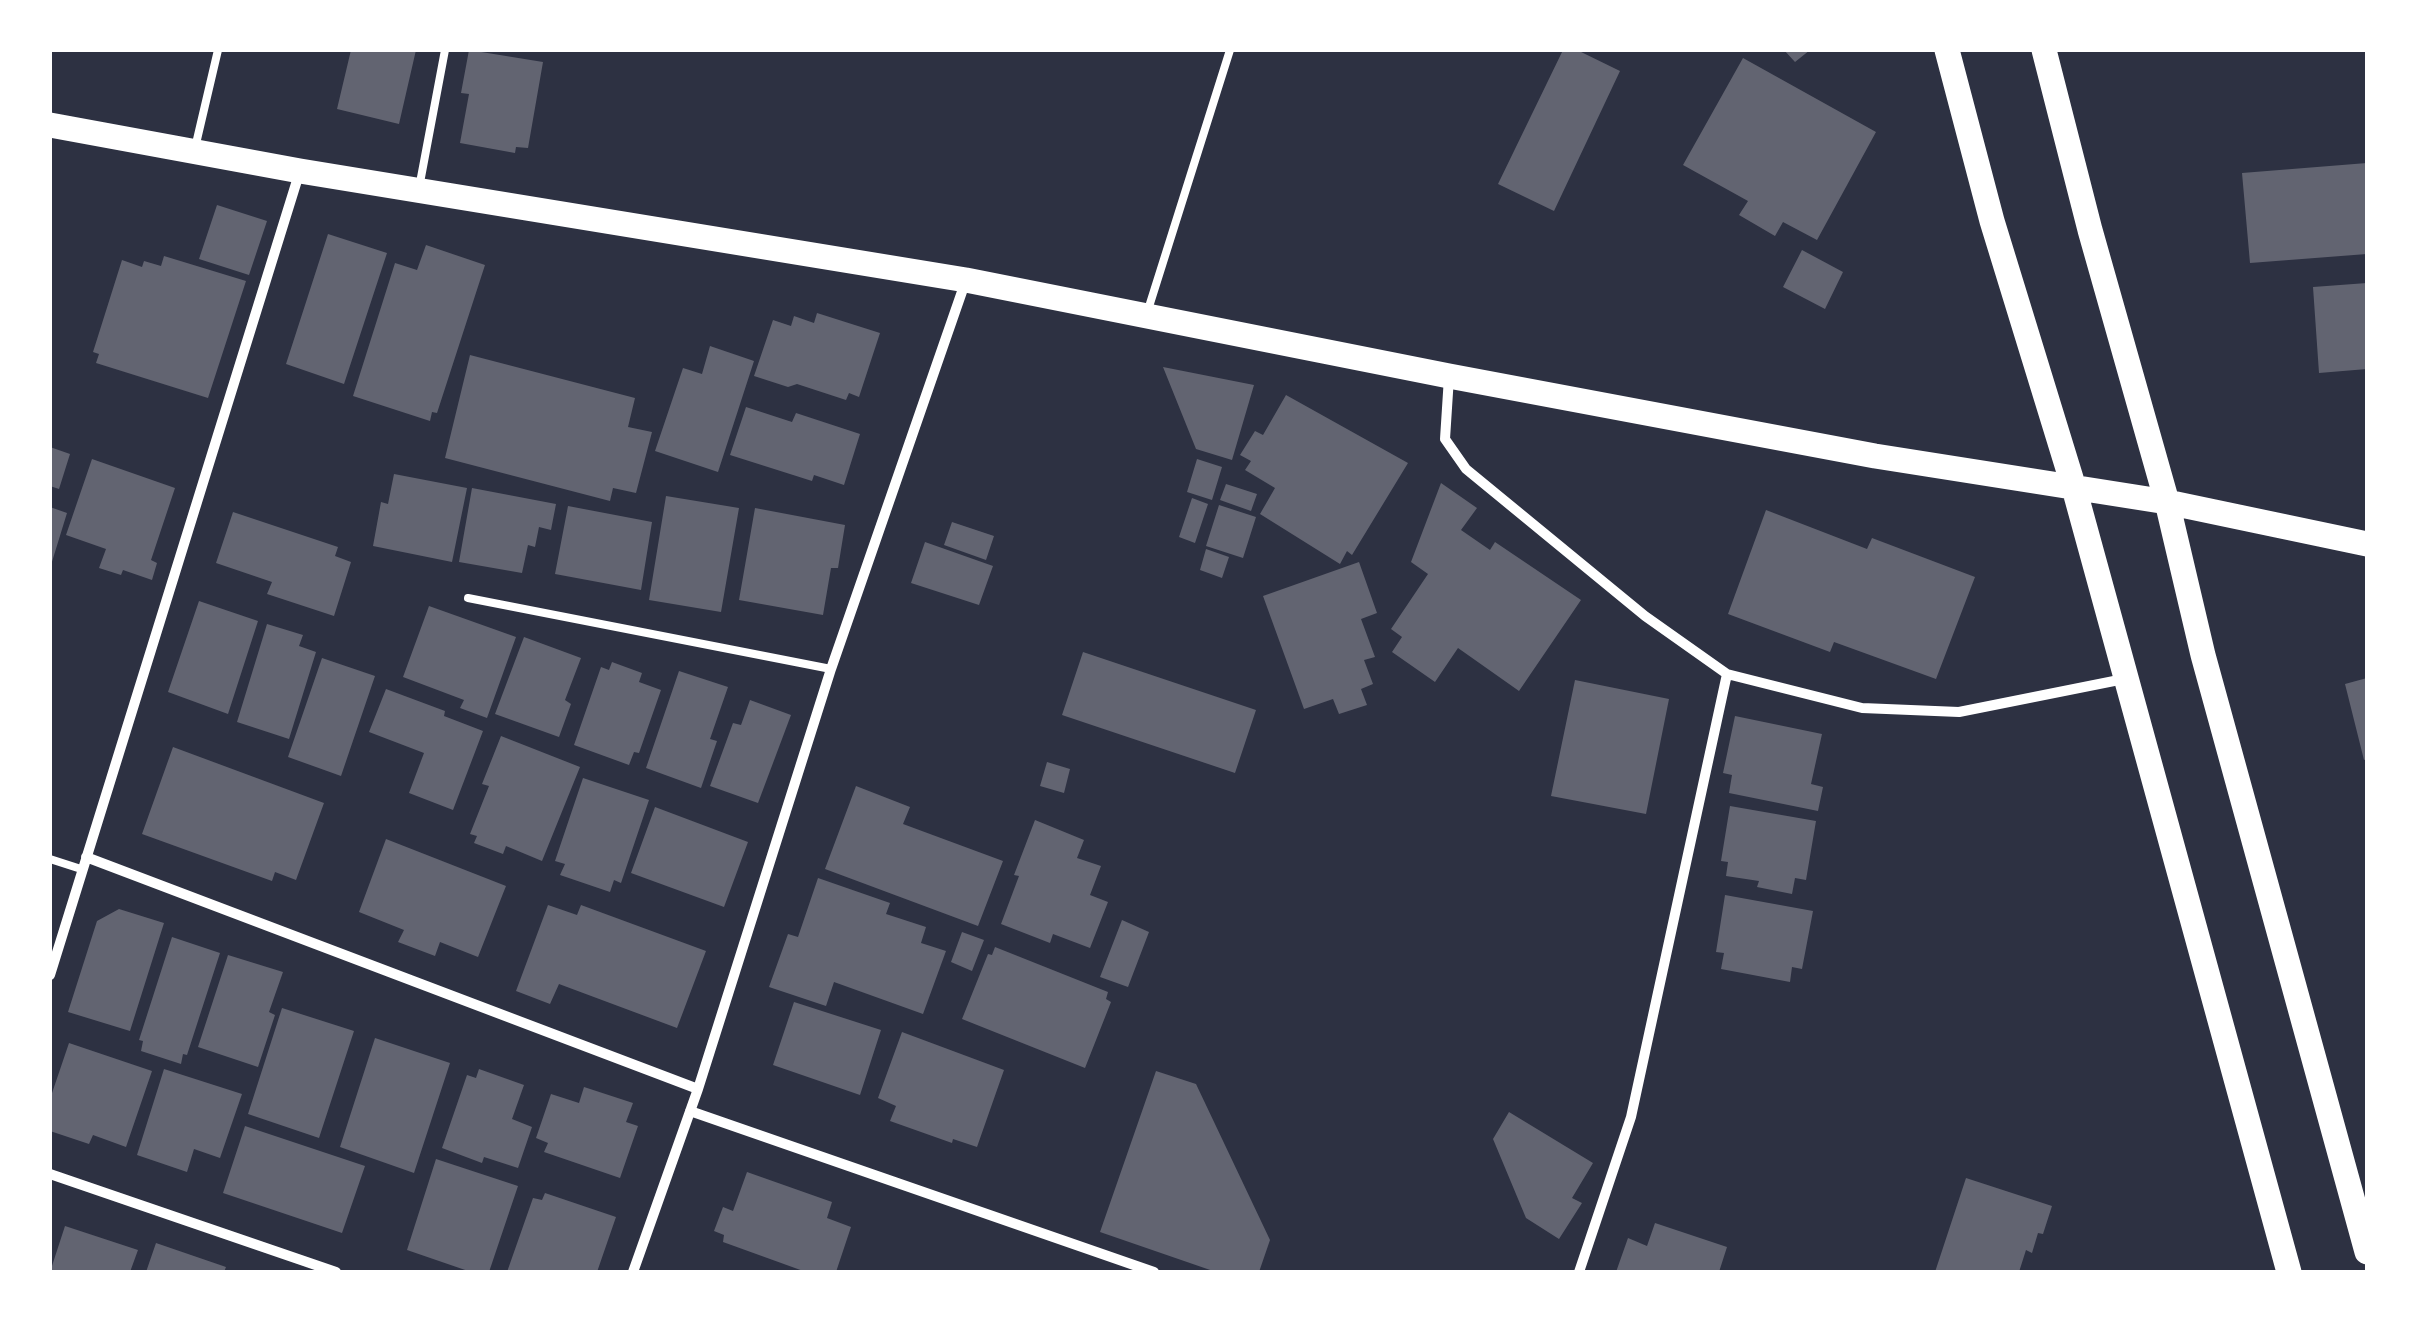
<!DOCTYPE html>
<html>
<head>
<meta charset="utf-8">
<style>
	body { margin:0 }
	#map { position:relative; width:2417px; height:1322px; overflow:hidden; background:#2d3142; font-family:"Space Grotesk",sans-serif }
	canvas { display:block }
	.frame { position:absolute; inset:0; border:52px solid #fff; pointer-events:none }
</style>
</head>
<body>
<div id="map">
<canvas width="2417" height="1322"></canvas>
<div class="frame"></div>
</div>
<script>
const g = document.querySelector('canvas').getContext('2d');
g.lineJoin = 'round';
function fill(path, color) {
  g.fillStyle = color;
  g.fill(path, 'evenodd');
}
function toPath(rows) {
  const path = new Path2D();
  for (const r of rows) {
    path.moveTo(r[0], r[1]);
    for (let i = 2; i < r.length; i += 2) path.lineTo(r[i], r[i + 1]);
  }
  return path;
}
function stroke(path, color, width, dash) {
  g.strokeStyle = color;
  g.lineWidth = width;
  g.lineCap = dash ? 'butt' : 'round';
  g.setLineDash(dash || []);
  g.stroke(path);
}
fill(toPath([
	[351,50,416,50,399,124,337,109],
	[469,50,543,62,528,148,516,147,515,153,460,143,469,94,461,93],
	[1563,50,1577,50,1620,71,1554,211,1498,184],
	[1784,50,1810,50,1795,62],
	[1743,58,1876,132,1817,240,1783,222,1775,236,1739,215,1748,201,1683,165],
	[2367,163,2367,254,2250,263,2242,173],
	[217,205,267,221,249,275,199,259],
	[328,234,387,253,344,384,286,364],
	[426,245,485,265,437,413,432,412,430,421,353,396,395,263,417,270],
	[1802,250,1843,272,1825,309,1783,287],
	[164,256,246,281,208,398,96,363,99,354,93,352,122,260,142,267,144,261,161,266],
	[2367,283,2367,369,2319,373,2313,287],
	[817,313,880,333,859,397,849,393,846,400,797,384,788,387,754,376,773,320,791,326,794,316,814,323],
	[710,346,754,361,718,472,655,451,683,368,702,374],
	[470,355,635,398,628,427,652,432,636,493,613,488,610,501,445,458],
	[1163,367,1254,385,1232,460,1196,449],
	[1286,395,1408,463,1352,555,1347,551,1340,564,1260,514,1275,488,1245,470,1251,461,1240,455,1255,431,1263,435],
	[746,407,792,422,796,413,860,434,844,485,814,475,812,481,730,455],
	[50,447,70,454,59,489,50,486],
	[92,459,175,488,151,560,157,563,152,580,123,570,121,575,99,568,106,549,66,535],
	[1197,459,1222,467,1212,500,1187,492],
	[394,474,467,488,452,562,373,546,381,502,388,504],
	[1441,483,1477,508,1461,530,1490,550,1495,542,1581,600,1519,691,1458,648,1435,682,1392,652,1402,637,1391,629,1428,574,1411,562],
	[1226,484,1257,494,1251,511,1220,500],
	[472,488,556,504,551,530,539,527,535,547,528,545,522,573,459,562],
	[666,496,739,508,721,612,649,600],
	[1192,498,1208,504,1195,543,1179,537],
	[1219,505,1256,517,1243,558,1206,546],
	[568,506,652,522,641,590,555,574],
	[50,507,67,513,51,565,50,565],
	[755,508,845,525,838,568,831,568,823,615,739,600],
	[1766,510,1867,549,1872,538,1975,577,1936,679,1834,642,1830,652,1728,614],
	[233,512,338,547,335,556,351,562,334,616,267,594,272,582,216,563],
	[952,522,994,536,986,560,944,545],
	[925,542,993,566,979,605,911,583],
	[1206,549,1229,557,1222,578,1200,570],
	[1359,562,1377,613,1361,619,1375,657,1364,660,1373,684,1361,689,1367,705,1339,714,1333,699,1304,709,1263,596],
	[199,601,258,621,228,714,168,692],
	[429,606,516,637,487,718,460,708,464,700,403,677],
	[267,624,303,635,299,646,316,652,289,739,237,722],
	[524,637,581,658,565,700,571,704,559,737,495,714],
	[1083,652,1256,710,1235,773,1062,715],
	[322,658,375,676,341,776,288,757],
	[612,662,642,673,639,682,661,690,639,753,634,752,629,765,574,745,601,667,609,670],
	[679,671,728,687,710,739,717,741,701,788,646,768],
	[2367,678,2367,759,2364,760,2345,684],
	[1575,680,1669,699,1646,814,1551,796],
	[386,689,445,711,444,716,483,731,453,810,409,793,424,753,369,732],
	[750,700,791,715,758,803,710,786,733,723,741,725],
	[1735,716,1822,734,1811,784,1823,787,1818,811,1729,793,1732,775,1723,773],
	[501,736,580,767,542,861,506,846,503,854,474,843,477,836,470,834,489,786,482,784],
	[173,747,324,803,296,880,275,872,272,881,142,834],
	[1047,762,1070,769,1064,793,1040,786],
	[583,778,649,800,621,883,614,880,610,892,560,875,565,864,555,861],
	[856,786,910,807,903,824,1003,861,978,926,825,869],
	[1730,806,1816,821,1806,880,1795,878,1792,894,1757,887,1759,881,1726,876,1728,862,1721,861],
	[655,807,748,842,724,907,631,873],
	[1035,820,1084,840,1077,858,1101,866,1090,895,1108,902,1090,948,1053,934,1050,943,1001,924,1019,876,1014,875],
	[386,839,506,886,478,957,440,942,435,956,398,942,404,930,359,912],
	[818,878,890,903,886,914,926,927,921,943,946,951,923,1014,834,982,826,1006,769,987,788,934,798,937],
	[1725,895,1813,911,1802,969,1792,967,1790,982,1721,969,1724,953,1716,952],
	[548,905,577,915,581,905,706,951,677,1028,559,984,550,1004,516,991],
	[119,909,164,923,130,1031,68,1012,97,921],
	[1122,920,1149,932,1128,987,1100,977],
	[962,932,984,940,972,971,951,962],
	[172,937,220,953,187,1055,183,1054,181,1064,141,1051,143,1041,139,1040],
	[995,947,1108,992,1106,999,1111,1002,1085,1068,962,1019,988,954,992,955],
	[228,955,283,972,269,1012,275,1015,258,1067,198,1047],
	[794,1002,881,1030,860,1095,773,1065],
	[282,1008,354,1031,319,1138,248,1114],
	[902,1032,1004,1070,977,1147,953,1139,952,1143,890,1121,896,1106,878,1098],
	[375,1038,450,1063,414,1173,340,1147],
	[69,1043,152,1071,126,1147,93,1135,89,1144,50,1131,50,1099],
	[164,1069,242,1094,220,1158,194,1149,187,1172,137,1155],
	[479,1069,524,1085,512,1119,532,1127,518,1168,484,1157,482,1163,442,1148,467,1075,476,1078],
	[1156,1071,1196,1084,1270,1240,1259,1272,1216,1272,1100,1232],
	[584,1087,633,1103,626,1122,638,1126,620,1178,544,1152,548,1143,536,1138,551,1094,579,1103],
	[1509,1112,1593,1163,1572,1198,1582,1203,1559,1239,1526,1218,1493,1139],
	[245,1126,365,1166,342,1233,223,1193],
	[436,1159,518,1186,489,1272,471,1272,407,1250],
	[747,1172,832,1202,827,1218,851,1227,836,1272,806,1272,723,1242,724,1235,714,1231,723,1207,733,1211],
	[1966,1178,2052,1206,2043,1234,2038,1233,2032,1253,2026,1250,2019,1272,1935,1272],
	[545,1193,616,1217,597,1272,507,1272,533,1198,542,1200],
	[1655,1223,1727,1247,1719,1272,1616,1272,1628,1238,1647,1246],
	[65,1226,138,1250,130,1272,50,1272],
	[156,1243,226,1267,224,1272,146,1272]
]), '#626471');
stroke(toPath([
	[195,148,218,50],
	[419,188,445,50],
	[1147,313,1230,50],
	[468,598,831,669],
	[50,859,81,869]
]), '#fff', 8);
stroke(toPath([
	[1449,377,1445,439,1466,469,1645,616,1727,674,1862,708,1959,712,2124,679],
	[86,857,698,1089],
	[50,975,299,174],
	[690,1111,1154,1272],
	[50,1174,336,1272],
	[633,1272,698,1089,831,669,965,283],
	[1579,1272,1631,1117,1727,674]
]), '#fff', 10);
stroke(toPath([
	[1947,50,1992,221,2074,488,2289,1272],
	[2044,50,2090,230,2167,502,2203,655,2367,1252],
	[50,125,300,171,966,280,1449,376,1875,456,2167,502,2367,544]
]), '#fff', 25);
</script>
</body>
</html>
